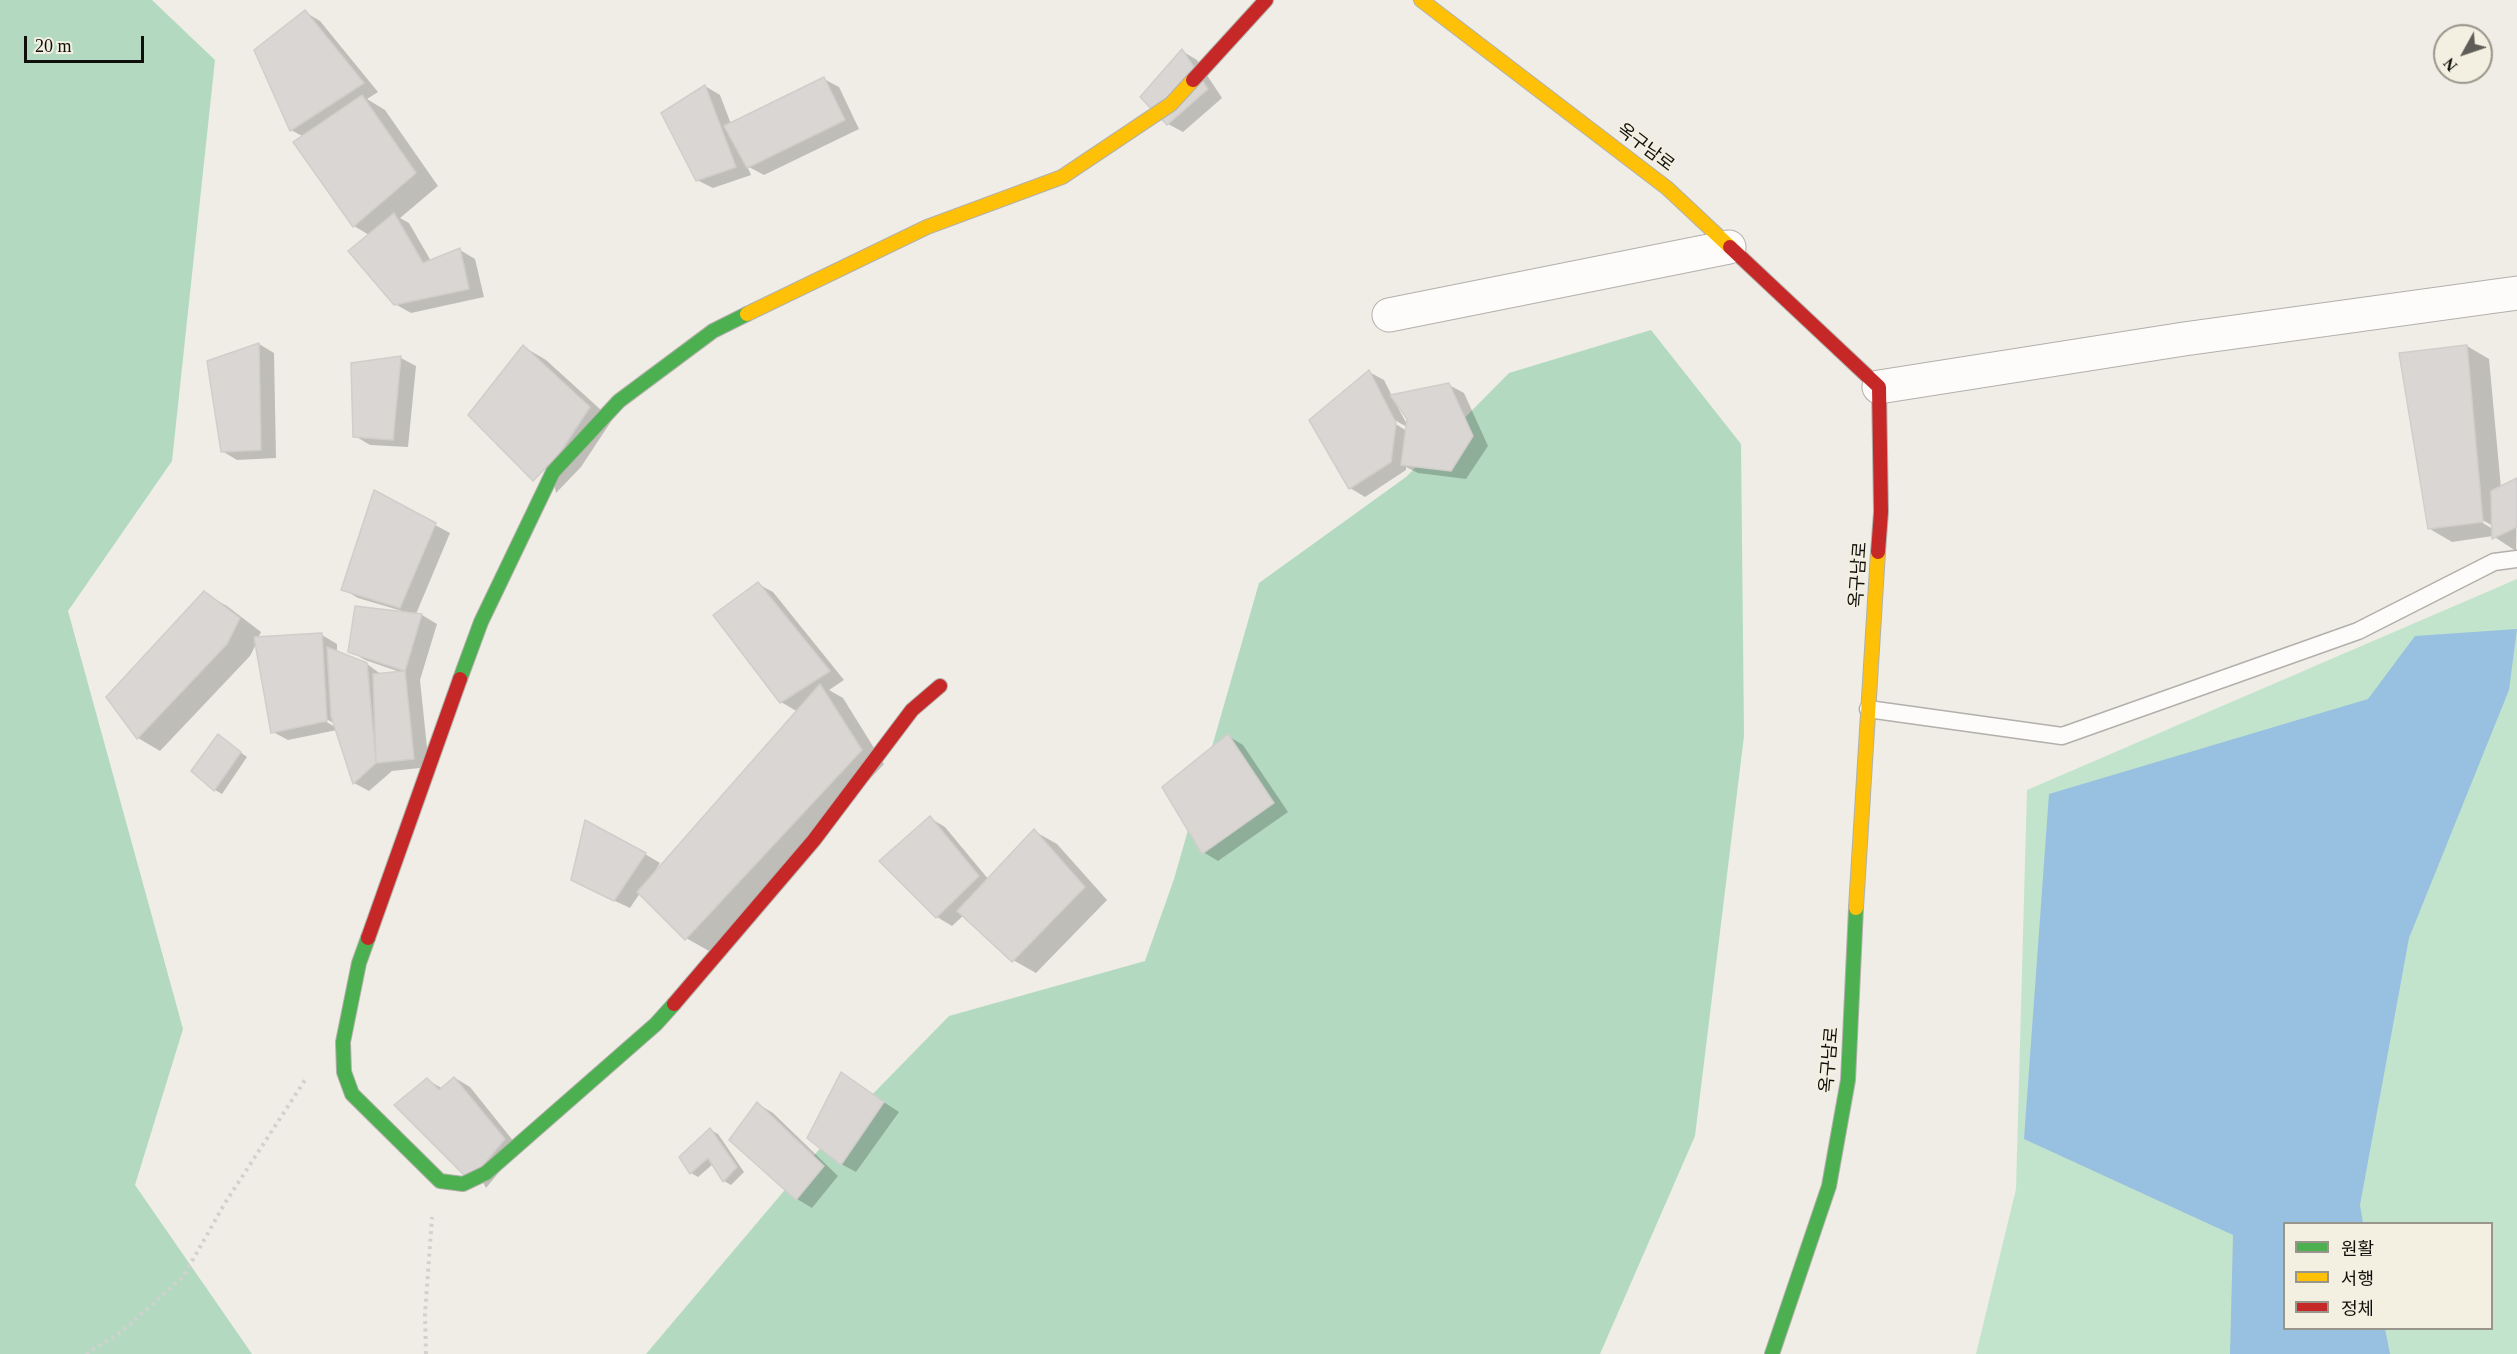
<!DOCTYPE html>
<html>
<head>
<meta charset="utf-8">
<style>
	body { margin:0 }
	#map { position:relative; width:2517px; height:1354px; overflow:hidden; background:#efede6; font-family:"Times New Roman","Noto Sans KR",serif }
	canvas { display:block }
	.legend { position:absolute; left:2283px; top:1222px; width:210px; height:108px; box-sizing:border-box; background:#f3f0e2; border:2px solid #98968c; margin:0; padding:8px 10px; list-style:none; font-size:18px; color:#100f0b }
	.legend li { display:flex; align-items:center; gap:12px; height:30px }
	.legend b { width:30px; border:2px solid #98968c }
	.north { position:absolute; left:2433px; top:24px; width:60px; height:60px; box-sizing:border-box; background:#f3f0e2; border:2px solid #98968c; border-radius:50%; rotate:230deg; font-size:16px; font-weight:700; line-height:24px; text-align:center; color:#100f0b }
	.north::after { content:''; display:block; margin:auto; width:21px; height:27px; background:#5e5d58; clip-path:polygon(50% 0,100% 100%,50% 72%,0 100%) }
	.scale { position:absolute; left:24px; top:36px; width:120px; height:27px; box-sizing:border-box; border:3px solid #100f0b; border-top:0; padding-left:8px; font-size:18px; line-height:21px; white-space:nowrap; color:#100f0b; -webkit-text-stroke:4px #f3f0e2; paint-order:stroke }
</style>
</head>
<body>
<div id="map">
<canvas width="2517" height="1354"></canvas>
<ul class="legend">
<li><b style="height:8px;background:#4caf50"></b>원활</li>
<li><b style="height:8px;background:#ffc107"></b>서행</li>
<li><b style="height:8px;background:#c62828"></b>정체</li>
</ul>
<div class="north">N</div>
<div class="scale">20 m</div>
</div>
<script>
const g = document.querySelector('canvas').getContext('2d');
g.lineJoin = 'round';
function fill(path, color) {
  g.fillStyle = color;
  g.fill(path, 'evenodd');
}
function toPath(rows) {
  const path = new Path2D();
  for (const r of rows) {
    path.moveTo(r[0], r[1]);
    for (let i = 2; i < r.length; i += 2) path.lineTo(r[i], r[i + 1]);
  }
  return path;
}
function stroke(path, color, width, dash) {
  g.strokeStyle = color;
  g.lineWidth = width;
  g.lineCap = dash ? 'butt' : 'round';
  g.setLineDash(dash || []);
  g.stroke(path);
}
function label(font, color, halo, rows, align = 'center') {
  g.font = font + ' "Times New Roman","Noto Sans KR",serif';
  g.lineWidth = 4.5;
  g.setLineDash([]);
  g.textBaseline = 'middle';
  g.strokeStyle = halo;
  g.fillStyle = color;
  for (const [text, x, y, turn = 0] of rows) {
    g.save();
    g.translate(x, y);
    g.rotate((+turn || 0) * Math.PI / 180);
    g.textAlign = isNaN(turn) ? turn : align;
    if (halo) g.strokeText(text, 0, 0);
    g.fillText(text, 0, 0);
    g.restore();
  }
}
fill(toPath([
	[2517,579,2517,1354,1976,1354,2016,1189,2027,790],
	[2284,1224,2492,1224,2492,1328,2284,1328]
]), '#c2e4cc');
fill(toPath([
	[0,0,152,0,215,60,172,461,68,611,183,1029,135,1185,252,1354,0,1354],
	[1651,330,1741,444,1744,736,1695,1136,1600,1354,646,1354,822,1146,949,1016,1145,961,1174,879,1259,583,1406,477,1509,373]
]), '#b3dac0');
fill(toPath([
	[2517,629,2509,690,2409,938,2360,1205,2363,1223,2284,1224,2284,1328,2385,1329,2390,1354,2230,1354,2233,1235,2024,1139,2049,794,2368,699,2415,636]
]), '#98c0e1');
fill(toPath([
	[305,12,320,21,378,92,367,99,385,110,438,186,400,218,409,223,431,261,460,250,475,259,484,297,411,313,395,304,369,235,354,226,304,137,291,130],
	[1182,51,1197,60,1222,98,1183,132,1168,124],
	[824,79,839,87,859,129,764,175,747,166,751,175,713,188,697,180,705,86,720,95,731,124],
	[259,344,274,353,276,458,237,460,222,451],
	[2467,346,2489,359,2501,488,2517,480,2516,551,2493,536,2452,542,2430,529],
	[2477,517,2493,526,2493,529,2476,519],
	[524,347,546,360,612,420,581,467,556,493],
	[401,358,416,366,408,447,370,445,355,436,352,365],
	[1369,372,1384,380,1392,396,1449,385,1464,393,1488,446,1466,479,1418,473,1406,467,1406,470,1365,497,1350,488,1311,420],
	[1399,405,1409,418,1408,426,1397,406],
	[1391,418,1407,427,1407,431,1389,420],
	[435,525,450,533,416,614,422,615,437,624,420,680,429,767,392,771,369,791,354,783,337,730,288,740,273,732,257,642,250,656,160,751,138,738,204,593,227,606,261,632,258,638,322,635,337,644,337,653,367,664,382,675,403,673,365,660,350,651,402,611,358,598,343,589],
	[321,716,335,724,335,727,320,718],
	[758,584,773,592,844,680,829,690,843,698,884,764,709,951,686,938,640,893,630,908,587,888,645,854,660,863,655,871,656,872,798,712,781,702],
	[219,736,247,757,222,794,215,790],
	[1228,736,1243,745,1288,812,1218,861,1203,852],
	[930,818,945,827,989,880,1034,831,1057,844,1107,900,1036,973,1013,960,964,915,952,926,937,917,882,862],
	[841,1074,899,1112,856,1172,841,1164],
	[455,1078,470,1087,519,1148,486,1188,428,1080,443,1089],
	[758,1104,773,1113,838,1176,812,1208,797,1199,731,1140],
	[711,1130,718,1134,744,1172,731,1185,724,1181,713,1164,698,1177,691,1173]
]), '#0003');
const building = toPath([
	[305,10,364,83,290,131,254,50,305,10],
	[1182,49,1208,89,1167,125,1140,97,1182,49],
	[824,77,845,120,747,168,724,126,824,77],
	[705,85,736,167,696,181,661,113,705,85],
	[362,95,416,173,353,227,293,142,362,95],
	[394,213,423,263,460,248,469,289,394,305,348,251,394,213],
	[259,343,261,450,221,452,207,361,259,343],
	[523,345,590,407,559,454,533,481,468,415,523,345],
	[2467,345,2483,522,2428,529,2399,353,2467,345],
	[401,356,393,440,353,437,351,363,401,356],
	[1369,370,1396,423,1391,462,1349,489,1309,420,1369,370],
	[1449,383,1473,436,1451,471,1401,465,1407,419,1390,395,1449,383],
	[2517,478,2517,527,2492,539,2491,491,2517,478],
	[374,490,436,523,400,608,341,590,374,490],
	[758,582,830,671,780,703,713,615,758,582],
	[204,591,240,618,227,644,137,739,106,697,204,591],
	[355,606,422,614,405,671,348,652,355,606],
	[322,633,327,721,271,733,254,637,322,633],
	[327,647,367,663,376,763,353,784,331,716,327,647],
	[405,671,414,759,376,763,373,674,405,671],
	[820,684,862,750,685,940,637,892,820,684],
	[218,734,241,752,214,791,191,771,218,734],
	[1228,734,1274,803,1202,854,1162,787,1228,734],
	[930,816,979,876,936,918,879,861,930,816],
	[585,820,646,853,614,901,571,880,585,820],
	[1034,829,1085,887,1012,962,957,911,1034,829],
	[841,1072,884,1102,841,1165,807,1138,841,1072],
	[454,1077,505,1139,470,1181,394,1105,427,1078,439,1090,454,1077],
	[757,1102,824,1166,796,1200,729,1140,757,1102],
	[710,1128,737,1167,723,1182,708,1158,690,1174,679,1157,710,1128]
]);
fill(building, '#dad6d4');
stroke(building, '#d1cdcb', 1.5);
const lane = toPath([
	[1868,709,2062,736,2358,631,2494,562,2517,559]
]);
const street = toPath([
	[1389,315,1729,247],
	[1879,387,2184,339,2517,293]
]);
const fast = toPath([
	[460,679,481,622,553,472,619,401,713,331,747,314],
	[368,938,359,963,343,1042,344,1072,352,1094,440,1181,463,1184,486,1173,656,1024,674,1004],
	[1772,1354,1829,1186,1848,1080,1856,908]
]);
const slow = toPath([
	[1421,0,1667,188,1730,247],
	[747,314,927,227,1062,177,1171,104,1193,80],
	[1856,908,1878,552]
]);
const jam = toPath([
	[1193,80,1266,0],
	[1730,247,1879,387,1881,512,1878,552],
	[368,938,460,679],
	[674,1004,814,840,912,710,940,686]
]);
stroke(lane, '#b2b0ab', 19);
stroke(street, '#b2b0ab', 35);
stroke(fast, '#b2b0ab', 16);
stroke(slow, '#b2b0ab', 16);
stroke(jam, '#b2b0ab', 16);
stroke(toPath([
	[86,1354,121,1332,183,1277,225,1203,305,1080,308,1079],
	[426,1354,425,1315,432,1217]
]), '#d1d1cf', 4, [3, 4.5]);
stroke(lane, '#fdfcfb', 16);
stroke(street, '#fdfcfb', 33);
stroke(fast, '#4caf50', 14);
stroke(slow, '#ffc107', 14);
stroke(jam, '#c62828', 14);
label('18px', '#100f0b', '#f3f0e2', [
	["옥구남로",1645,148,37],
	["옥구남로",1859,575,-86],
	["옥구남로",1830,1060,-85]
]);
</script>
</body>
</html>
